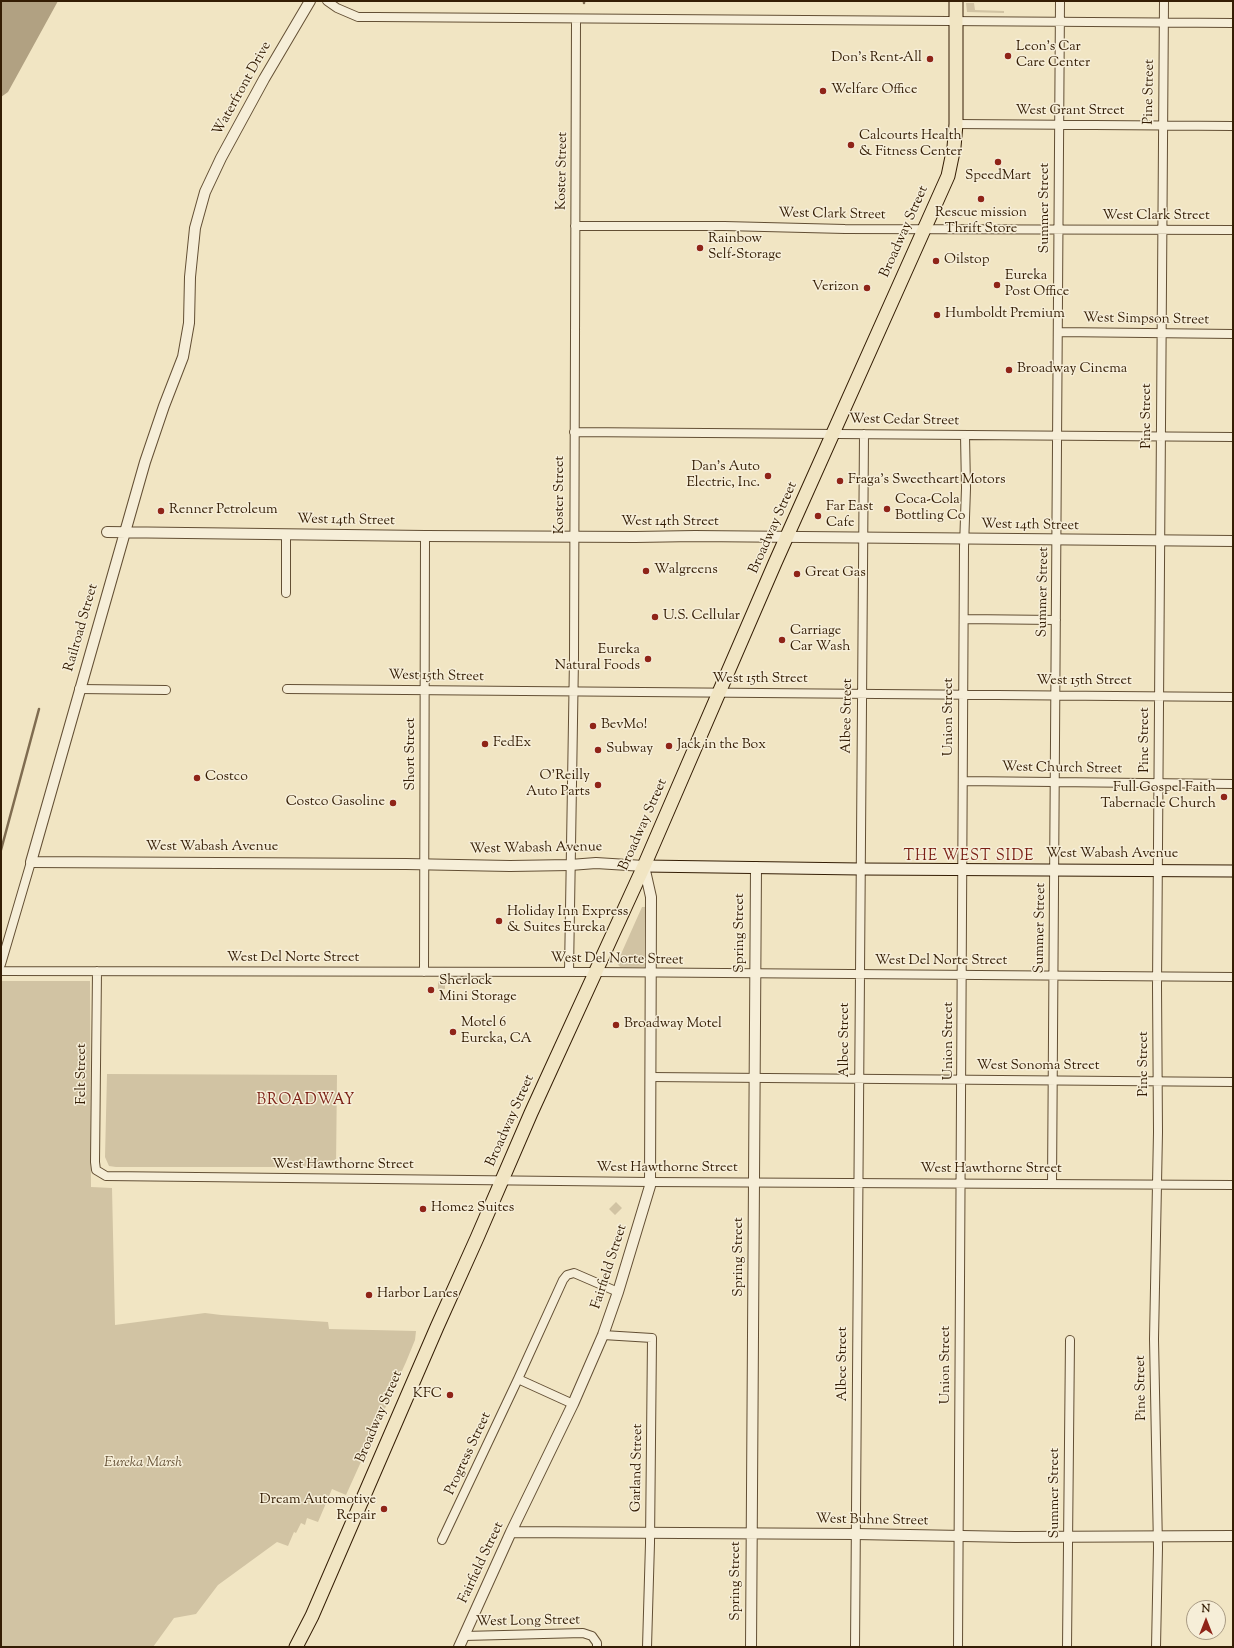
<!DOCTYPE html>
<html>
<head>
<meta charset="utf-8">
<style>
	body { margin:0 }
	#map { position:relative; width:1234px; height:1648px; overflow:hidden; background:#f1e5c3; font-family:"Sorts Mill Goudy",serif }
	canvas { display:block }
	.frame { position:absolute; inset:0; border:2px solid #341d04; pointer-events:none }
	.north { position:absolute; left:1186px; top:1600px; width:40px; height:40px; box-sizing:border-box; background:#f6eed8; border:1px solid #a89a83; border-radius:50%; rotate:0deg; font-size:11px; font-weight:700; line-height:16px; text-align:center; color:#341d04 }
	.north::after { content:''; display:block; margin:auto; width:14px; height:18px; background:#8f2418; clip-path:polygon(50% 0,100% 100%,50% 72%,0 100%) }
</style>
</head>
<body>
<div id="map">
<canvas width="1234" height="1648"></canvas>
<div class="frame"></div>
<div class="north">N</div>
</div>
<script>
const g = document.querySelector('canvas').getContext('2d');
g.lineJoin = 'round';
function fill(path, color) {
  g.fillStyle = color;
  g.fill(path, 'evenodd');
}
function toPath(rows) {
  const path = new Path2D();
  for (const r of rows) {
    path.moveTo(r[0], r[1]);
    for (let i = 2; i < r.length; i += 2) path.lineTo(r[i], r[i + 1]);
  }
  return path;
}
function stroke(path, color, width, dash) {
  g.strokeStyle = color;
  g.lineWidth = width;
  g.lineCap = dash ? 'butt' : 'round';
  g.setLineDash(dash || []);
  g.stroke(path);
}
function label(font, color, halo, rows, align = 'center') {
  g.font = font + ' "Sorts Mill Goudy",serif';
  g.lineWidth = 3;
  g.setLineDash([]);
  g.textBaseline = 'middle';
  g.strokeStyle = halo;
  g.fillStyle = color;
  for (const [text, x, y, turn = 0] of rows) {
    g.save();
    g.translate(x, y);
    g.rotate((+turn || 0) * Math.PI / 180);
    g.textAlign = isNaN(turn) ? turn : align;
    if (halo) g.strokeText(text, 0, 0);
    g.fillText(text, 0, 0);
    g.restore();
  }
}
fill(toPath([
	[966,3,974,3,975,10,1004,11,1004,13,967,12],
	[642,907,645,907,644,967,620,967,617,963],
	[1,981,90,981,91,1187,112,1188,115,1325,205,1313,221,1315,328,1322,329,1329,416,1331,415,1340,406,1362,346,1495,332,1489,318,1522,307,1518,305,1525,301,1523,296,1533,294,1532,288,1546,277,1542,218,1585,196,1614,174,1618,153,1647,1,1647],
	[438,981,463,982,463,983,445,983,445,989,438,989],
	[107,1074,337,1075,336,1167,116,1167,109,1166,105,1157],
	[616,1202,622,1208,615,1215,609,1209]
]), '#d1c3a3');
const water = toPath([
	[1,1,62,1,9,94,1,102,1,1]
]);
fill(water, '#b1a182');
stroke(water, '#7f6c50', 1);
fill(toPath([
	[58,1,64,1,10,96,1,104,1,97,8,92]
]), '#f1e5c3');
stroke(toPath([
	[584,1,584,3],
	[1,850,39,709]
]), '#7f6c50', 2.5);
const minor = toPath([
	[327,1,337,8,358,17,376,17,1233,23],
	[956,124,1233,126],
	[575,226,724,226,845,229,1233,230],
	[1059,332,1233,334],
	[574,432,1233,437],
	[286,535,286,593],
	[964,619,1056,620],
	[79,689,166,690],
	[287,689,1233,697],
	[963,781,1233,784],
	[1,964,31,862],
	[1,971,596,972,1233,977],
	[97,971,95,1162,96,1170,106,1176,650,1182,1233,1185],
	[424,972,425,536],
	[569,972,574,658,576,19],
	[650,1077,1233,1082],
	[1052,1184,1060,1],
	[603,1335,652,1338,650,1543,647,1647],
	[518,1379,573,1404],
	[442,1540,518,1379,563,1280,567,1275,574,1273,618,1292],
	[464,1636,583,1633,592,1636,597,1643,597,1647],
	[855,1647,864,434],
	[958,1647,964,547,966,488,965,435],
	[1067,1647,1070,1340],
	[1156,1647,1158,1548,1154,1339,1158,1132,1157,986,1164,1]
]);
const tertiary = toPath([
	[310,1,264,79,221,158,205,192,195,228,190,277,189,323,183,357,164,406,145,462,31,862,406,864,510,866,570,865,596,863,644,866,651,897,650,1186,618,1292,603,1335,573,1404,511,1532,459,1647],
	[107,532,425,536,635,537,695,536,1233,541],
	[511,1532,856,1534,1015,1537,1233,1536],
	[751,1647,756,867]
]);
const secondary = toPath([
	[644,866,860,869,1233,871]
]);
const trunk = toPath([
	[296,1647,312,1616,437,1327,477,1238,531,1113,644,866,775,563,948,176,954,147,956,124,956,1]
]);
stroke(minor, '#634f34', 10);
stroke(tertiary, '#634f34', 12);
stroke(secondary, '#341d04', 13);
stroke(trunk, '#341d04', 15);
stroke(minor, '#f6eed8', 8);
stroke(tertiary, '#f6eed8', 10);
stroke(secondary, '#f6eed8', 11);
stroke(trunk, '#f1e5c3', 13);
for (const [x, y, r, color] of [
	[1008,56,4,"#8f2418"],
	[930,59,4,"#8f2418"],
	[823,91,4,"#8f2418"],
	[851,145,4,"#8f2418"],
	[998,162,4,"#8f2418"],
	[981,199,4,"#8f2418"],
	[700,248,4,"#8f2418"],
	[936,261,4,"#8f2418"],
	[997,285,4,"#8f2418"],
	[867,288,4,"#8f2418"],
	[937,315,4,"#8f2418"],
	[1009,370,4,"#8f2418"],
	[768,476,4,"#8f2418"],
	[840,481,4,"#8f2418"],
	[887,509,4,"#8f2418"],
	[161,511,4,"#8f2418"],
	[818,516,4,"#8f2418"],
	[646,571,4,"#8f2418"],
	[797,574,4,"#8f2418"],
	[655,617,4,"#8f2418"],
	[782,640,4,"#8f2418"],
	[648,659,4,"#8f2418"],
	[593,726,4,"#8f2418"],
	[485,744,4,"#8f2418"],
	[669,746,4,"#8f2418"],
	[598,750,4,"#8f2418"],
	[197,778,4,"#8f2418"],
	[598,785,4,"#8f2418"],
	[1224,797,4,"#8f2418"],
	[393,803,4,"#8f2418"],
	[499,921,4,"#8f2418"],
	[431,990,4,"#8f2418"],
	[616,1025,4,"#8f2418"],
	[453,1032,4,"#8f2418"],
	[423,1209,4,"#8f2418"],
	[369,1295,4,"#8f2418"],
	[450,1395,4,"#8f2418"],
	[384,1509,4,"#8f2418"]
]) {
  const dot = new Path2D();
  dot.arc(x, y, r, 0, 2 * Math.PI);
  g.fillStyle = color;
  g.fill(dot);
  stroke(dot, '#f6eed8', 1.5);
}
label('14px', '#341d04', '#f6eed8', [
	["Leon's Car",1016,48],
	["Care Center",1016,64],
	["Don's Rent-All",922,59,"right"],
	["Welfare Office",831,91],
	["Calcourts Health",859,137],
	["& Fitness Center",859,153],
	["SpeedMart",998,177,"center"],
	["Rescue mission",981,214,"center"],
	["Thrift Store",981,230,"center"],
	["Rainbow",708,240],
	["Self-Storage",708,256],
	["Oilstop",944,261],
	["Eureka",1005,277],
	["Post Office",1005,293],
	["Verizon",859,288,"right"],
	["Humboldt Premium",945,315],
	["Broadway Cinema",1017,370],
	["Dan's Auto",760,468,"right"],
	["Electric, Inc.",760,484,"right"],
	["Fraga's Sweetheart Motors",848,481],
	["Coca-Cola",895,501],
	["Bottling Co",895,517],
	["Far East",826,508],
	["Cafe",826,524],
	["Renner Petroleum",169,511],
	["Walgreens",654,571],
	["Great Gas",805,574],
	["U.S. Cellular",663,617],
	["Carriage",790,632],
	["Car Wash",790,648],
	["Eureka",640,651,"right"],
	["Natural Foods",640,667,"right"],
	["BevMo!",601,726],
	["FedEx",493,744],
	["Jack in the Box",677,746],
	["Subway",606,750],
	["O'Reilly",590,777,"right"],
	["Auto Parts",590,793,"right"],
	["Costco",205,778],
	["Full Gospel Faith",1216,789,"right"],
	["Tabernacle Church",1216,805,"right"],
	["Costco Gasoline",385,803,"right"],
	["Holiday Inn Express",507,913],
	["& Suites Eureka",507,929],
	["Sherlock",439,982],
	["Mini Storage",439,998],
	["Motel 6",461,1024],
	["Eureka, CA",461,1040],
	["Broadway Motel",624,1025],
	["Home2 Suites",431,1209],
	["Harbor Lanes",377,1295],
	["KFC",442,1395,"right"],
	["Dream Automotive",376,1501,"right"],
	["Repair",376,1517,"right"]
], 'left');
label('14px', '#341d04', '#f6eed8', [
	["Waterfront Drive",243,89,-61],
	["Pine Street",1150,92,-89],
	["West Grant Street",1070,112],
	["Koster Street",563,171,-89],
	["Summer Street",1046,208,-90],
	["West Clark Street",832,215,1],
	["West Clark Street",1156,217],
	["Broadway Street",905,232,-66],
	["West Simpson Street",1146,320,1],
	["Pine Street",1148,416,-90],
	["West Cedar Street",904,421,1],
	["Koster Street",561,495,-90],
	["West 14th Street",346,521,1],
	["West 14th Street",670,523],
	["West 14th Street",1030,526,1],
	["Broadway Street",774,528,-66],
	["Summer Street",1044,592,-89],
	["Railroad Street",82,628,-74],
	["West 15th Street",436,677,1],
	["West 15th Street",760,680],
	["West 15th Street",1084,682],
	["Albee Street",848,716,-89],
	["Union Street",950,717,-90],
	["Pine Street",1146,740,-90],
	["Short Street",412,754,-90],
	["West Church Street",1062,769,1],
	["Broadway Street",644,825,-66],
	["West Wabash Avenue",212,848],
	["West Wabash Avenue",536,849,-1],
	["West Wabash Avenue",1112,855],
	["Summer Street",1041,928,-89],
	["Spring Street",741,933,-90],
	["West Del Norte Street",293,959],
	["West Del Norte Street",617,960,1],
	["West Del Norte Street",941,962],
	["Albee Street",846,1040,-90],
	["Union Street",950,1041,-90],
	["Pine Street",1145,1064,-90],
	["West Sonoma Street",1038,1067],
	["Felt Street",83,1074,-90],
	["Broadway Street",511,1121,-66],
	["West Hawthorne Street",343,1166],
	["West Hawthorne Street",667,1169],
	["West Hawthorne Street",991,1170],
	["Spring Street",740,1257,-90],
	["Fairfield Street",610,1267,-72],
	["Albee Street",844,1364,-90],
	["Union Street",947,1365,-90],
	["Pine Street",1142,1388,-91],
	["Broadway Street",380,1417,-67],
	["Progress Street",469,1454,-65],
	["Garland Street",638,1468,-89],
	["Summer Street",1056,1493,-90],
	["West Buhne Street",872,1521,1],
	["Fairfield Street",482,1563,-65],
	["Spring Street",737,1581,-90],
	["West Long Street",528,1622,-1]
]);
label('italic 14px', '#634f34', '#f6eed8', [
	["Eureka Marsh",143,1464]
]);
g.letterSpacing = '1px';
label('15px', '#7a1f14', '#f6eed8', [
	["THE WEST SIDE",969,857],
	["BROADWAY",306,1101]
]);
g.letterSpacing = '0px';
</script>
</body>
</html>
